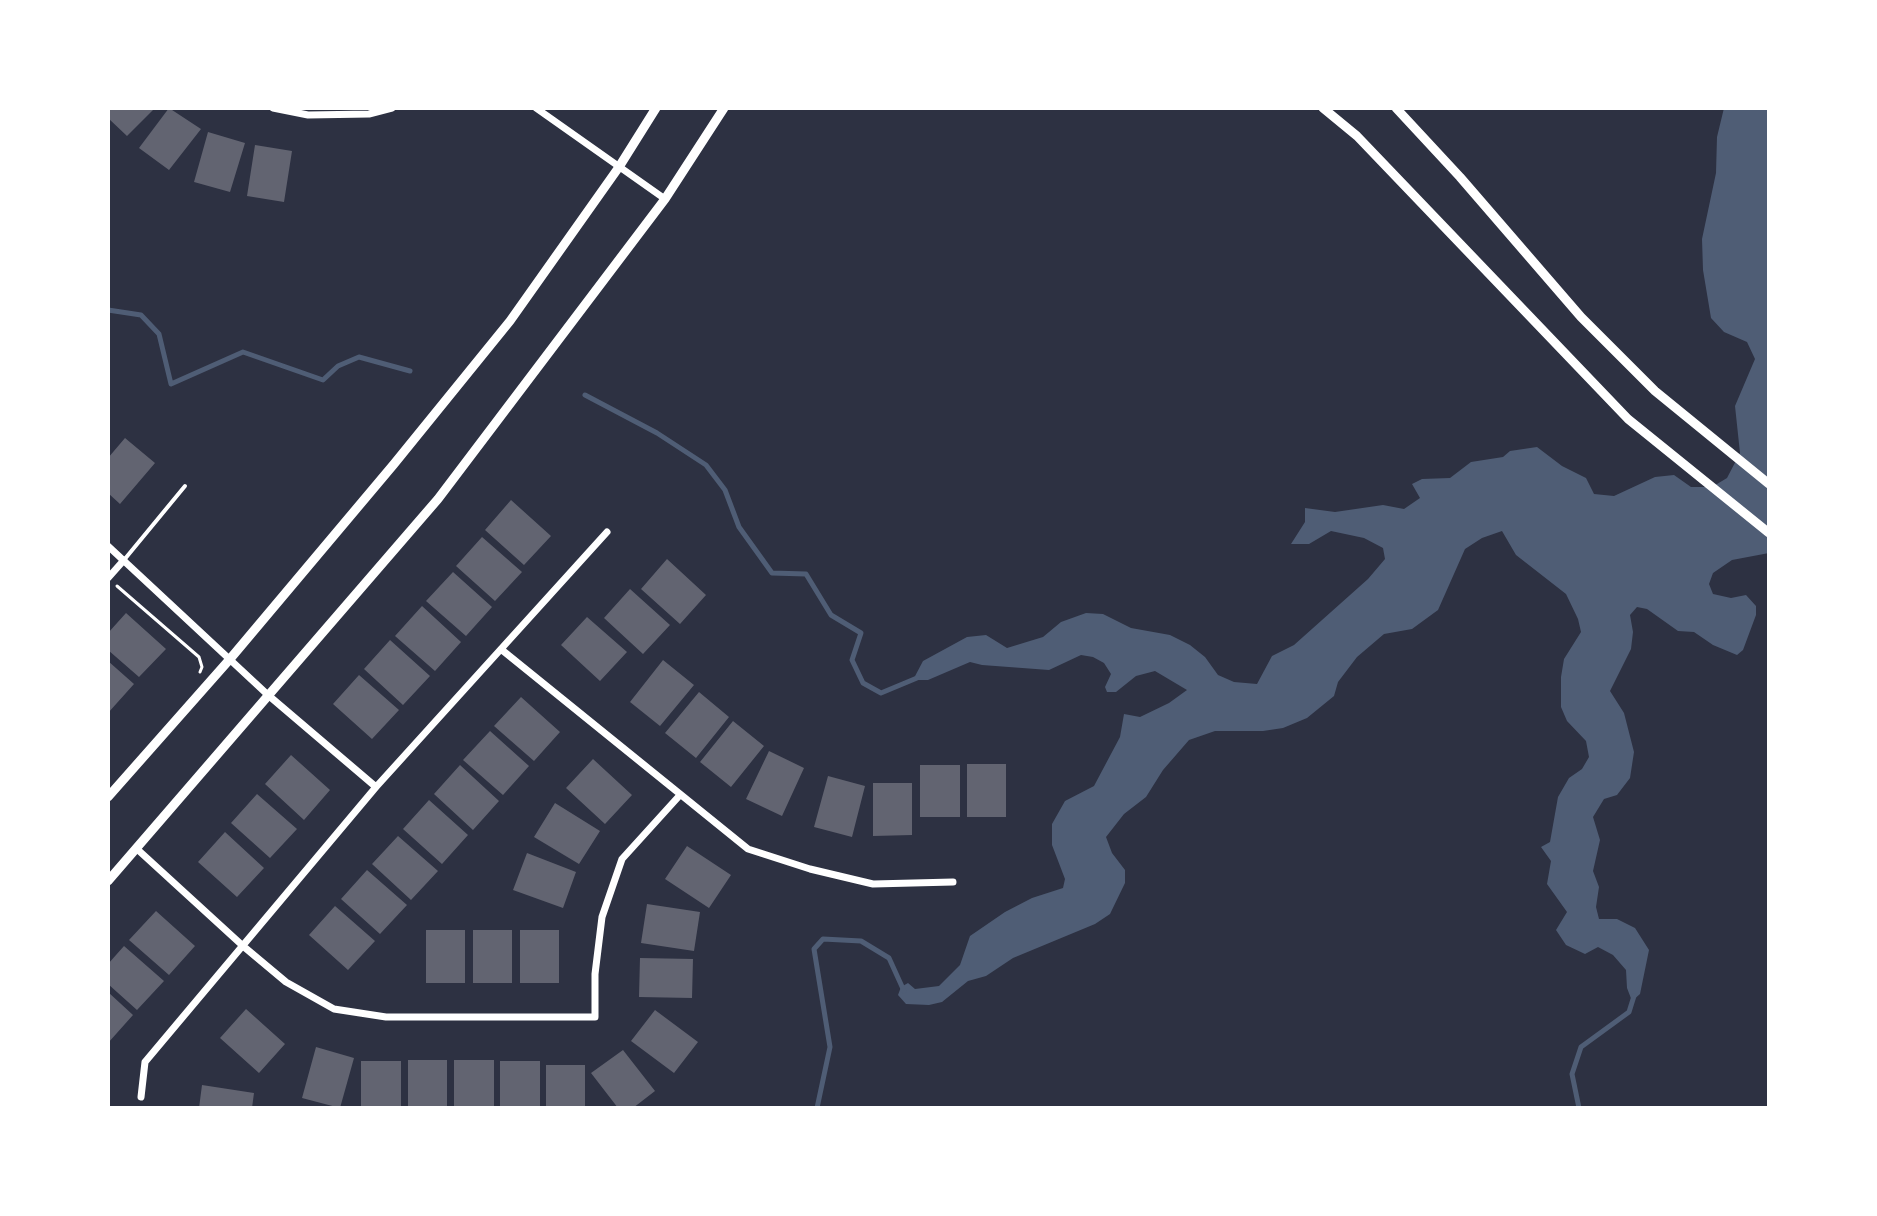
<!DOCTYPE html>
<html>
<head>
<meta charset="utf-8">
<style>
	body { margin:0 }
	#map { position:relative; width:1877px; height:1216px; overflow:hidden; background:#2d3142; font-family:"Archivo Narrow",sans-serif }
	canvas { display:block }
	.frame { position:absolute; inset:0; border:110px solid #fff; pointer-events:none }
</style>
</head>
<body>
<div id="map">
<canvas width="1877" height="1216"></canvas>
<div class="frame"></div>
</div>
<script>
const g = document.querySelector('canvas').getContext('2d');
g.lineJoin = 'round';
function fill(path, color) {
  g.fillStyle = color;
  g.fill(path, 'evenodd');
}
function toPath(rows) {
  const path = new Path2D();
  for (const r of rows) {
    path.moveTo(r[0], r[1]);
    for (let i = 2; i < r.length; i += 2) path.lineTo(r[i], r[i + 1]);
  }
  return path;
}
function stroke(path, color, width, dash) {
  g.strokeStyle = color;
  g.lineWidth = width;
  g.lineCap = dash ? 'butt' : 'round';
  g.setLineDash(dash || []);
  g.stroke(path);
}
fill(toPath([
	[1724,108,1769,108,1769,553,1732,560,1713,573,1709,584,1713,594,1731,598,1746,595,1756,606,1756,615,1743,650,1737,655,1713,645,1694,632,1678,631,1647,609,1637,607,1630,615,1633,632,1631,649,1610,691,1624,713,1634,752,1630,778,1617,795,1604,799,1593,817,1600,840,1593,871,1599,887,1596,907,1599,919,1617,919,1635,928,1649,950,1640,994,1632,1001,1627,988,1626,970,1613,955,1598,947,1585,954,1566,945,1556,930,1567,912,1547,884,1551,861,1541,847,1550,842,1558,797,1569,778,1582,769,1589,757,1586,741,1567,721,1561,707,1561,677,1564,659,1581,632,1578,619,1566,594,1516,555,1502,531,1482,538,1465,549,1438,610,1412,629,1384,634,1357,657,1338,682,1334,696,1307,718,1283,728,1263,731,1215,731,1189,740,1163,770,1146,797,1124,814,1106,837,1112,853,1125,870,1125,883,1110,914,1095,924,1013,958,986,976,968,981,942,1002,929,1005,906,1004,898,995,901,987,908,983,915,989,939,986,960,965,970,936,1005,912,1032,898,1063,888,1065,879,1052,845,1052,824,1065,801,1094,786,1120,737,1124,714,1140,717,1169,703,1187,690,1155,671,1136,676,1116,692,1107,692,1105,687,1111,674,1104,663,1093,657,1081,655,1049,670,982,665,970,662,928,680,913,680,923,661,967,637,986,635,1007,648,1043,637,1061,622,1086,613,1103,614,1131,628,1170,635,1190,645,1205,657,1218,675,1234,682,1257,684,1272,656,1294,645,1368,579,1385,559,1383,548,1364,538,1331,531,1309,544,1291,544,1305,522,1305,508,1335,512,1383,505,1404,509,1420,498,1412,484,1422,479,1450,478,1471,462,1503,457,1510,451,1537,447,1562,466,1586,478,1594,494,1614,496,1655,477,1674,475,1691,487,1712,487,1727,478,1740,453,1735,406,1755,359,1747,342,1724,332,1711,318,1703,270,1702,239,1716,173,1717,137]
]), '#4f5d75');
stroke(toPath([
	[108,310,141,315,159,334,171,384,243,352,323,380,338,366,359,357,410,371],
	[585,395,657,433,706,465,725,490,739,527,772,573,806,574,831,615,861,633,852,660,863,683,881,693,917,678],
	[817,1108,830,1047,814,949,823,939,861,941,889,958,904,991],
	[1579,1108,1572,1074,1581,1047,1629,1012,1634,996]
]), '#4f5d75', 5);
fill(toPath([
	[112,108,155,108,127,136,108,118,108,112],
	[169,108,201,129,169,170,139,148],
	[208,132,245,143,230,192,194,182],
	[255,145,292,151,284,202,247,196],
	[125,438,155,463,120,504,108,493,108,458],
	[511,500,551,536,524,565,485,530],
	[482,537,522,572,495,601,456,566],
	[667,559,706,595,680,624,641,589],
	[453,572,492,607,466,636,426,601],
	[630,589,670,625,643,654,604,618],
	[422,606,461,642,435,671,395,636],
	[126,613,166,649,139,677,108,650,108,633],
	[587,617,627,652,600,681,561,645],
	[390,640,430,676,403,705,364,669],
	[663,660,694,685,660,726,630,702],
	[108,661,134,684,108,713],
	[359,675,399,710,372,739,333,704],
	[699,692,729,717,696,758,665,733],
	[521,697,560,732,534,761,494,726],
	[733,721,764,746,731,787,700,762],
	[490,731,529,766,503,795,463,760],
	[769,751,804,768,782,816,746,799],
	[291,755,330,790,304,820,265,784],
	[593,759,632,795,605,824,566,788],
	[967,764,1006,764,1006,817,967,817],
	[460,765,499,801,473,830,434,794],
	[920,765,960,765,960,817,920,817],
	[828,776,865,786,852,837,814,827],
	[873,783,912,783,912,835,873,836],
	[257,794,297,829,270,858,231,823],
	[429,800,468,835,442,864,403,829],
	[555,803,600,831,579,864,534,837],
	[225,832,264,868,237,897,198,862],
	[398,836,438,871,411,900,372,864],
	[687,846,731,875,709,908,665,879],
	[527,853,576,872,563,908,513,890],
	[367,870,407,905,380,934,341,899],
	[647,904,700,912,694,951,641,943],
	[335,906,375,941,348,970,309,935],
	[156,911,195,946,169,975,129,940],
	[426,930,465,930,465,983,426,983],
	[473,930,512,930,512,983,473,983],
	[520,930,559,930,559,983,520,983],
	[124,946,164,981,137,1010,108,984,108,964],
	[640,958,693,959,692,998,639,997],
	[108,992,133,1015,108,1043],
	[246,1009,285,1044,259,1073,220,1038],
	[655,1010,698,1042,674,1073,631,1041],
	[316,1047,354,1058,340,1108,302,1098],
	[623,1050,655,1091,633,1108,618,1108,591,1073],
	[408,1060,447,1060,447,1108,408,1108],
	[454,1060,494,1060,494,1108,454,1108],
	[361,1061,401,1061,401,1108,361,1108],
	[500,1061,540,1061,540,1108,500,1108],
	[546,1065,585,1065,585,1108,546,1108],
	[202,1085,254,1093,252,1108,199,1108]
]), '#626471');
stroke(toPath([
	[117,586,199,657,202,667,200,672]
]), '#fff', 3);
stroke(toPath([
	[124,560,185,486]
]), '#fff', 4);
stroke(toPath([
	[273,108,308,115,369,114,392,108],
	[536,108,665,199],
	[108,546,268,695,376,787],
	[108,578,124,560],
	[502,650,748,849,810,869,873,884,953,882],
	[137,849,243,946,286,982,334,1009,386,1017,595,1017,595,974,602,917,622,859,680,795],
	[141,1097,145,1062,376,787,607,532]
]), '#fff', 7);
stroke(toPath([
	[1323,108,1357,136,1628,419,1769,533],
	[1396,108,1460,177,1581,317,1655,391,1769,484],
	[108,797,230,659,394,464,510,321,619,167,656,108],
	[108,881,438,499,665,199,724,108]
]), '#fff', 9);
</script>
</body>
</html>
